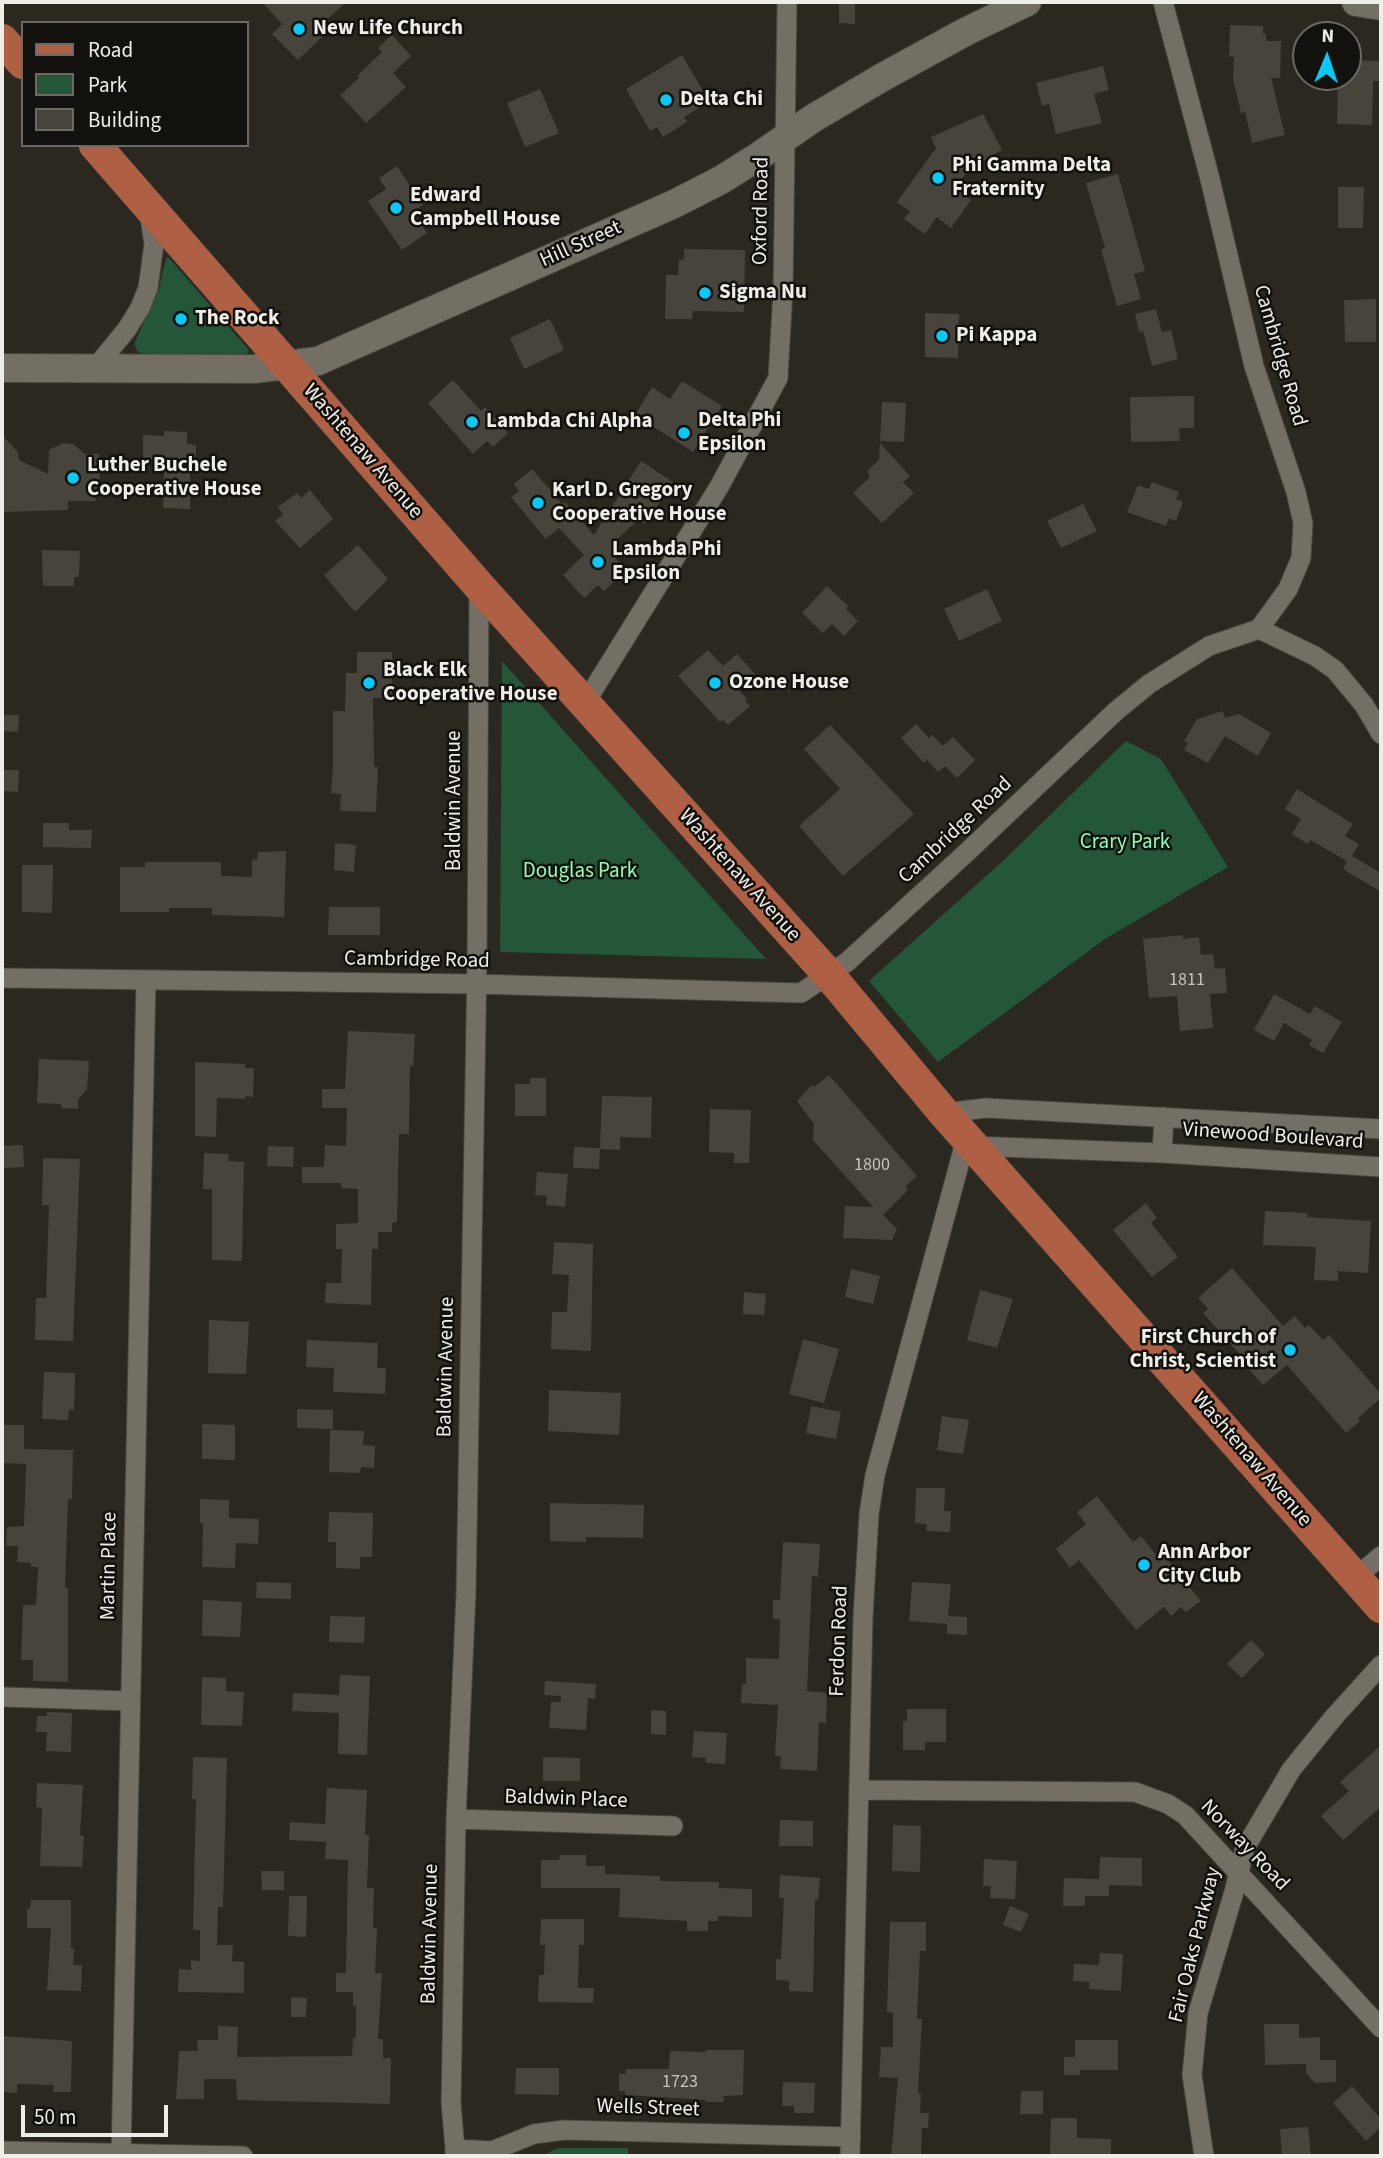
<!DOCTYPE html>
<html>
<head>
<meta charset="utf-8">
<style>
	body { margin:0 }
	#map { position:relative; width:1383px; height:2158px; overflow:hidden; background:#2b2820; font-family:"Source Sans 3",sans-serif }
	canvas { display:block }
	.frame { position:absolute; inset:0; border:4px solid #efede7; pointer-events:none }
	.legend { position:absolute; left:21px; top:21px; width:228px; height:126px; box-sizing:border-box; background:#12110d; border:2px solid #6a6964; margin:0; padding:9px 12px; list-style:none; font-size:21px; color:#efede7 }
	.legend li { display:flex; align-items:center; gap:14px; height:35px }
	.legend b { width:35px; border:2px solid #6a6964 }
	.north { position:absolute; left:1292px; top:21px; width:70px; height:70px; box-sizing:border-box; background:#12110d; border:2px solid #6a6964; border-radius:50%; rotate:2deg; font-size:19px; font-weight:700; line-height:28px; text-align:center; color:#efede7 }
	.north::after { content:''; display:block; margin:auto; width:24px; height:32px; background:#06cbf9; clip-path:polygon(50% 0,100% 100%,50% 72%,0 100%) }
	.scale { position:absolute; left:21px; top:2105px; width:147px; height:32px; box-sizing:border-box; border:4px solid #efede7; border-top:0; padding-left:9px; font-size:21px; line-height:24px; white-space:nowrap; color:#efede7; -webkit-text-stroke:5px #12110d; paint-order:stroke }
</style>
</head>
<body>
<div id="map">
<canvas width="1383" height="2158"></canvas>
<div class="frame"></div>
<ul class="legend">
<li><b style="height:9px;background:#ae5f44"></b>Road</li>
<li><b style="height:19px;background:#245639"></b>Park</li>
<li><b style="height:19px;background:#47443b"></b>Building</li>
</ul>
<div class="north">N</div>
<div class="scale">50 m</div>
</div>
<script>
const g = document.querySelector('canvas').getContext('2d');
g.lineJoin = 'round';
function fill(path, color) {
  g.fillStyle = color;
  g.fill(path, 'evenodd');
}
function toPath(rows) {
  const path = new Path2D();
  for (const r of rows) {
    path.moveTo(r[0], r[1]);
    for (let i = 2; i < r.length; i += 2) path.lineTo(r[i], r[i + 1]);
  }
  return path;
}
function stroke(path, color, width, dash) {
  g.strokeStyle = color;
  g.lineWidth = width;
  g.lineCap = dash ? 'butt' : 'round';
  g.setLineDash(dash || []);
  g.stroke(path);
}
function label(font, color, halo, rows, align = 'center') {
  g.font = font + ' "Source Sans 3",sans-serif';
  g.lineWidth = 5;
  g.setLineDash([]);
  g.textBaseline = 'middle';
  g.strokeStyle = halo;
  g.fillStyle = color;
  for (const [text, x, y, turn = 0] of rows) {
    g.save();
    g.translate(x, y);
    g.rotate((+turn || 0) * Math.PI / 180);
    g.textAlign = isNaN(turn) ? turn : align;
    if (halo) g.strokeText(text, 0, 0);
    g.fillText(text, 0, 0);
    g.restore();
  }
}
fill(toPath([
	[166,258,169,258,249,350,247,354,146,354,138,352,134,344,159,288],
	[502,661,766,959,500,952],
	[1126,741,1161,759,1228,867,1105,939,938,1062,869,981,1004,860],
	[558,2148,628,2148,628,2156,542,2156]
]), '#245639');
fill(toPath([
	[262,2,346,2,319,27,325,34,298,60,272,34,282,24],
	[839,2,855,2,855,24,839,23],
	[1230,25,1263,26,1263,34,1266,34,1266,41,1281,41,1280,78,1271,78,1285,135,1252,143,1245,112,1241,113,1233,79,1234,57,1229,56],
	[392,35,411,56,393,73,406,87,366,123,340,95,359,78,357,76,382,52,378,48],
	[682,55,703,91,696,95,702,106,684,117,687,122,663,137,657,127,650,131,626,89],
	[1354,60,1381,61,1381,81,1373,81,1372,125,1337,124,1338,77,1348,77,1348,66,1354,66],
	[1103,66,1109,90,1094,94,1102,123,1056,134,1049,104,1042,106,1036,83],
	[540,89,559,133,525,147,507,103],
	[983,114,1002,150,969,169,955,188,971,200,951,228,937,217,925,234,904,219,910,211,897,202,936,148,931,137],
	[397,166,423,205,413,212,427,233,402,250,368,201,386,189,379,178],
	[1118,174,1145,271,1134,274,1141,299,1117,306,1101,249,1105,248,1086,183],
	[1338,187,1364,187,1363,228,1338,228],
	[684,249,745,250,744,312,693,311,692,319,665,319,666,275,678,275,679,260,684,259],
	[1376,299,1376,342,1345,342,1344,300],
	[1156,309,1162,332,1171,330,1178,359,1152,366,1143,331,1139,332,1135,314],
	[925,313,959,314,958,358,925,357],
	[550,319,564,350,524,369,510,338],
	[453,380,481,411,485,407,508,433,493,447,487,441,473,454,428,403],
	[682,381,722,406,693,452,635,415,652,387,670,399],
	[1194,396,1194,428,1179,428,1180,441,1131,442,1130,397],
	[882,402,906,403,904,442,880,441],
	[164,431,187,432,187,444,196,445,196,462,190,462,190,509,163,508,164,461,143,459,143,435,164,436],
	[2,435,18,452,19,460,48,474,49,450,63,443,73,444,85,454,99,454,100,489,95,489,96,501,68,501,68,510,2,512],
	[880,443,910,476,903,482,914,493,882,523,853,493,869,478,868,470,879,460],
	[641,461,673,482,645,524,638,520,613,543,617,548,611,553,626,570,604,591,598,585,584,598,563,575,584,555,559,528,546,539,511,497,519,491,514,484,532,469,562,504,565,502,594,535],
	[1152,482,1179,492,1176,499,1183,502,1176,521,1169,518,1166,526,1127,512,1138,485,1149,489],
	[310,490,333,519,300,548,275,521,283,515,278,507,297,493,301,498],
	[1083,504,1097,531,1061,548,1047,521],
	[358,545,388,579,355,612,324,575],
	[42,550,80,551,79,577,74,577,74,586,43,586],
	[827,586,848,606,846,609,858,621,844,636,832,624,823,633,802,613],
	[987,589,1002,621,959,641,944,609],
	[708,650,723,666,737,654,755,674,738,689,747,699,745,700,750,706,728,725,723,720,720,722,678,676],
	[357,652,392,652,392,698,373,698,374,767,378,767,376,812,340,811,341,794,331,793,333,765,333,711,345,711,346,673,357,673],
	[1223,711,1225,718,1239,714,1271,733,1258,756,1225,736,1208,763,1184,750,1188,743,1184,741,1197,719],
	[2,715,19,715,18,732,2,731],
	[916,724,929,738,932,735,943,746,953,737,975,760,957,778,945,766,938,772,927,760,924,763,901,738],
	[830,725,914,814,843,876,799,826,840,789,804,749],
	[2,770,19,770,18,792,2,791],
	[1297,789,1353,824,1345,836,1359,844,1352,856,1381,873,1381,892,1343,869,1347,861,1310,840,1308,844,1292,834,1301,819,1285,809],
	[43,823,69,823,69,830,92,830,91,848,43,847],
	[335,843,356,845,354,872,334,870],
	[286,851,284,917,212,915,212,908,169,908,169,912,120,912,120,867,145,867,145,862,221,862,221,876,252,877,252,859,257,860,258,852],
	[22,865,53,865,52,913,22,912],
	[329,907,380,907,380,935,328,935],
	[1183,935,1183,939,1199,937,1201,955,1213,954,1215,969,1225,968,1227,993,1210,994,1213,1028,1180,1031,1177,996,1149,998,1143,939],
	[1274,994,1310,1014,1315,1006,1342,1022,1323,1053,1309,1045,1312,1040,1284,1023,1274,1041,1254,1030],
	[348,1031,415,1034,413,1066,410,1066,409,1134,399,1134,397,1222,392,1223,392,1232,378,1232,378,1249,372,1249,371,1305,325,1303,326,1283,341,1283,342,1249,336,1249,336,1224,358,1223,358,1189,341,1188,341,1183,302,1183,302,1167,324,1167,325,1145,346,1146,347,1108,322,1108,322,1089,345,1089],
	[39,1059,89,1061,87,1089,78,1100,78,1109,61,1108,61,1104,37,1103],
	[195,1062,245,1064,245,1068,254,1068,253,1097,245,1096,245,1099,217,1098,216,1137,195,1136],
	[829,1075,917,1176,905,1187,908,1190,883,1215,897,1229,892,1240,843,1238,845,1206,873,1207,813,1140,814,1124,797,1101,812,1085,814,1087],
	[530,1078,546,1078,546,1116,515,1116,515,1084,530,1084],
	[602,1096,652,1097,651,1138,620,1137,620,1150,600,1149],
	[710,1109,751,1110,749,1163,734,1163,734,1153,709,1152],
	[23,1145,24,1167,2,1168,2,1146],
	[268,1146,294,1147,293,1167,267,1166],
	[574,1147,600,1148,599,1169,573,1168],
	[204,1153,229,1154,228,1161,244,1162,242,1261,212,1260,212,1189,203,1189],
	[43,1158,80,1159,73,1341,35,1340,36,1298,46,1298,49,1205,42,1205],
	[537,1172,568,1174,565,1207,546,1205,547,1196,535,1195],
	[1146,1203,1157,1218,1151,1223,1178,1257,1152,1277,1113,1230],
	[1265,1211,1308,1213,1307,1217,1371,1221,1368,1273,1338,1271,1338,1281,1314,1280,1316,1247,1263,1245],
	[554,1242,593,1244,591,1351,551,1349,552,1312,567,1312,569,1275,552,1274],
	[1232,1268,1283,1326,1295,1316,1305,1328,1309,1325,1323,1340,1329,1335,1381,1394,1381,1398,1358,1418,1360,1421,1346,1433,1287,1365,1263,1385,1242,1362,1245,1360,1203,1313,1208,1309,1198,1298],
	[851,1269,880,1276,873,1304,845,1297],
	[980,1290,1013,1299,997,1348,967,1340],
	[744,1292,766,1294,764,1315,743,1314],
	[209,1320,249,1322,246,1374,208,1373],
	[803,1339,839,1349,824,1403,789,1394],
	[307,1340,378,1343,377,1368,386,1368,385,1394,333,1392,334,1368,306,1367],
	[44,1372,75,1373,74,1410,69,1410,68,1420,42,1419],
	[549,1390,621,1393,619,1435,548,1431],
	[811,1406,841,1412,836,1439,806,1433],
	[297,1409,333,1410,333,1429,297,1428],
	[942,1416,969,1420,963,1454,937,1450],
	[202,1424,235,1425,235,1460,202,1459],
	[4,1425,24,1425,24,1449,73,1450,72,1499,68,1499,65,1588,68,1588,68,1682,33,1681,33,1660,21,1660,23,1605,36,1605,38,1567,31,1567,31,1563,17,1562,18,1546,6,1546,7,1527,24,1526,26,1464,2,1463],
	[330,1430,364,1431,363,1445,375,1446,374,1468,361,1467,360,1473,329,1472],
	[916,1488,945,1488,944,1511,951,1511,950,1532,926,1531,927,1524,915,1523],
	[1097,1496,1133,1542,1141,1536,1157,1556,1161,1552,1201,1601,1186,1612,1181,1607,1171,1616,1164,1607,1136,1630,1079,1560,1070,1568,1056,1549,1086,1524,1077,1512],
	[200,1499,229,1500,229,1518,259,1519,258,1544,236,1543,235,1568,202,1567,203,1523,200,1523],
	[550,1503,644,1505,643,1538,586,1537,586,1542,550,1541],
	[329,1512,373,1513,372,1557,360,1557,360,1569,336,1568,336,1542,328,1542],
	[783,1542,820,1544,818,1577,812,1576,807,1691,827,1693,826,1723,819,1722,817,1771,780,1769,781,1756,775,1756,778,1705,741,1703,742,1684,746,1684,746,1658,779,1659,780,1619,773,1619,773,1600,780,1600],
	[257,1582,291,1583,291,1599,256,1598],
	[912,1582,951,1584,948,1616,967,1617,967,1635,947,1634,947,1624,909,1621],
	[203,1600,242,1602,240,1637,202,1636],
	[330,1616,365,1617,364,1643,329,1642],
	[1251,1640,1265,1654,1242,1678,1227,1664],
	[340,1675,370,1676,367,1755,338,1754,339,1713,292,1711,293,1693,339,1695],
	[202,1677,226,1678,226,1691,244,1692,242,1726,201,1725],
	[545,1681,596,1684,595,1699,588,1698,586,1730,549,1728,551,1702,561,1702,561,1696,544,1695],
	[907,1709,946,1709,946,1742,925,1742,925,1750,903,1750,903,1722,907,1721],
	[651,1710,666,1711,666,1735,651,1734],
	[47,1712,72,1713,71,1752,46,1751,47,1732,36,1732,37,1716,47,1716],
	[694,1731,727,1733,725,1764,706,1763,706,1758,692,1757],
	[1381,1745,1381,1807,1343,1840,1321,1816,1349,1791,1340,1782],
	[193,1757,227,1758,223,1907,218,1907,217,1945,233,1945,232,1961,244,1962,244,1993,178,1992,179,1969,191,1970,191,1960,200,1961,200,1930,193,1930,196,1799,192,1799],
	[543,1757,580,1758,580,1781,543,1781],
	[37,1783,83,1785,80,1835,84,1836,82,1867,40,1866,42,1808,36,1807],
	[327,1788,367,1790,365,1835,369,1835,367,1888,374,1888,373,1928,377,1928,375,1973,382,1973,378,2039,383,2039,383,2058,391,2058,390,2104,237,2100,236,2079,204,2079,204,2099,176,2099,179,2051,198,2051,197,2040,218,2040,218,2026,238,2027,237,2057,352,2056,353,2038,356,2038,356,2006,353,2006,353,1992,336,1992,336,1973,346,1973,348,1860,325,1859,326,1842,289,1840,290,1822,325,1824],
	[780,1820,813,1821,813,1846,779,1846],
	[893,1825,921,1826,920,1872,892,1871],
	[560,1855,586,1855,586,1866,605,1866,605,1874,660,1876,660,1881,719,1882,719,1888,752,1889,752,1917,718,1916,718,1921,708,1921,708,1931,687,1931,687,1921,619,1917,620,1888,541,1888,541,1860,559,1860],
	[1100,1857,1142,1858,1142,1886,1109,1885,1109,1896,1085,1896,1085,1906,1063,1906,1064,1878,1099,1879],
	[984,1859,1017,1861,1015,1899,990,1898,991,1886,983,1886],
	[261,1871,284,1871,284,1890,262,1890],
	[780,1875,820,1878,818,1900,815,1900,813,1992,789,1991,789,1981,776,1980,776,1959,781,1959,784,1898,779,1898],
	[289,1896,307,1896,306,1937,288,1936],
	[31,1900,71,1900,71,1948,74,1949,73,1965,82,1965,81,1991,47,1990,51,1928,27,1928,27,1909,30,1909],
	[1010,1906,1029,1914,1021,1932,1003,1925],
	[541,1919,584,1919,584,1945,579,1945,578,1988,594,1988,593,2003,538,2002,539,1975,544,1975,545,1945,540,1945],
	[890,1922,926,1922,926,1951,920,1951,917,2019,922,2019,918,2093,921,2094,920,2113,929,2113,928,2128,922,2128,921,2156,891,2156,898,2078,879,2077,881,2047,893,2047,893,2013,887,2012],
	[1100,1953,1123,1954,1121,1991,1089,1989,1090,1982,1073,1981,1074,1964,1099,1965],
	[291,1997,307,1998,306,2017,291,2017],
	[1264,2024,1299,2024,1299,2038,1320,2037,1320,2060,1336,2060,1336,2082,1315,2083,1306,2073,1306,2064,1265,2065],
	[2,2036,72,2041,71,2092,53,2092,54,2085,17,2084,17,2093,2,2092],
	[1075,2040,1118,2040,1118,2070,1080,2070,1080,2075,1064,2075,1064,2057,1075,2057],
	[706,2050,744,2050,743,2095,723,2096,724,2102,705,2102,706,2100,625,2095,625,2091,619,2091,619,2074,626,2074,626,2069,669,2069,670,2051,706,2052],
	[516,2068,559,2068,559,2095,515,2094],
	[783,2082,815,2083,814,2113,794,2113,794,2106,782,2106],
	[1352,2086,1381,2119,1381,2127,1366,2141,1333,2103],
	[1021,2091,1043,2091,1043,2114,1020,2114],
	[1051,2118,1077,2118,1077,2138,1111,2139,1111,2156,1050,2154],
	[1308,2127,1311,2156,1282,2156,1280,2129]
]), '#47443b');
const street = toPath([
	[96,367,127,329,140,308,148,288,154,244,149,211],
	[1259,629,1315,656,1335,670,1364,705,1381,734],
	[585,703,719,487,778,378,783,290,787,2],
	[2,978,476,984,801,993,847,962,965,854,1116,711,1149,684,1209,646,1259,629,1288,589,1301,558,1303,523,1296,492,1254,366,1210,179,1163,2],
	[944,1113,986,1108,1381,1129],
	[972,1146,1162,1153,1381,1167],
	[1162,1153,1164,1117],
	[1355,1578,1381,1556],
	[2,1697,130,1701],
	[859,1790,1135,1792,1168,1804,1185,1815,1381,2028],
	[456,1819,673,1826],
	[455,2149,451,2103,456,1819,466,1593,477,962,479,586],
	[2,2151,243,2156],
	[121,2154,146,980],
	[455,2156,455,2149,492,2151,534,2134,564,2130,851,2137],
	[850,2156,863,1617,869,1514,875,1475,966,1139],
	[1204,2156,1192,2075,1198,2013,1234,1892,1245,1848,1291,1770,1334,1717,1381,1665]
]);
const secondary = toPath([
	[1356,2,1381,6],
	[2,368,254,369,318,361,674,204,721,180,759,156,812,119,881,78,965,32,1027,2]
]);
const primary = toPath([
	[2,40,23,63],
	[95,145,479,586,829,975,944,1113,1381,1607]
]);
stroke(street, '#49463e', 21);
stroke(secondary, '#49463e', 30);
stroke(primary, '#49463e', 33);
stroke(street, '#736f65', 19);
stroke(secondary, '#736f65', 28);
stroke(primary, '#ae5f44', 32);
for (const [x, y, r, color] of [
	[299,29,7,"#06cbf9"],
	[666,100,7,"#06cbf9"],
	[938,178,7,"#06cbf9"],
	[396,208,7,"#06cbf9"],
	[705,293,7,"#06cbf9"],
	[181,319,7,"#06cbf9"],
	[942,336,7,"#06cbf9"],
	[472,422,7,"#06cbf9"],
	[684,433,7,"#06cbf9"],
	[73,478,7,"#06cbf9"],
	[538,503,7,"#06cbf9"],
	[598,562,7,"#06cbf9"],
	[369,683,7,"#06cbf9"],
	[715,683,7,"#06cbf9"],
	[1290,1350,7,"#06cbf9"],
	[1144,1565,7,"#06cbf9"]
]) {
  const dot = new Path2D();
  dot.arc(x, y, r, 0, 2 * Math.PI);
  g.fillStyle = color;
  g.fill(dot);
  stroke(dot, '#12110d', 2.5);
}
label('18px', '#c5c3bc', null, [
	["1811",1187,981],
	["1800",872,1166],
	["1723",680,2083]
]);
label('bold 21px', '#efede7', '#12110d', [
	["New Life Church",313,29],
	["Delta Chi",680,100],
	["Phi Gamma Delta",952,166],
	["Fraternity",952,190],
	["Edward",410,196],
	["Campbell House",410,220],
	["Sigma Nu",719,293],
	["The Rock",195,319],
	["Pi Kappa",956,336],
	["Delta Phi",698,421],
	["Epsilon",698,445],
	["Lambda Chi Alpha",486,422],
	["Luther Buchele",87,466],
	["Cooperative House",87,490],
	["Karl D. Gregory",552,491],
	["Cooperative House",552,515],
	["Lambda Phi",612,550],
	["Epsilon",612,574],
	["Black Elk",383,671],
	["Cooperative House",383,695],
	["Ozone House",729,683],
	["First Church of",1276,1338,"right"],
	["Christ, Scientist",1276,1362,"right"],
	["Ann Arbor",1158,1553],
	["City Club",1158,1577]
], 'left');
label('21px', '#efede7', '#12110d', [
	["Oxford Road",762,211,-89],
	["Hill Street",581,245,-24],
	["Cambridge Road",1279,356,74],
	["Washtenaw Avenue",362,452,49],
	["Baldwin Avenue",455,801,-90],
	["Cambridge Road",956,831,-43],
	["Washtenaw Avenue",739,876,48],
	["Cambridge Road",417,961,1],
	["Vinewood Boulevard",1273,1137,4],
	["Baldwin Avenue",447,1367,-89],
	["Washtenaw Avenue",1251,1460,49],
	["Martin Place",110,1566,-89],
	["Ferdon Road",840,1641,-88],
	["Baldwin Place",566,1800,2],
	["Norway Road",1244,1846,46],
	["Baldwin Avenue",431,1934,-89],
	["Fair Oaks Parkway",1196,1945,-76],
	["Wells Street",648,2109,2]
]);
label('21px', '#8dfeb9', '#12110d', [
	["Crary Park",1125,843],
	["Douglas Park",580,872]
]);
</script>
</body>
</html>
